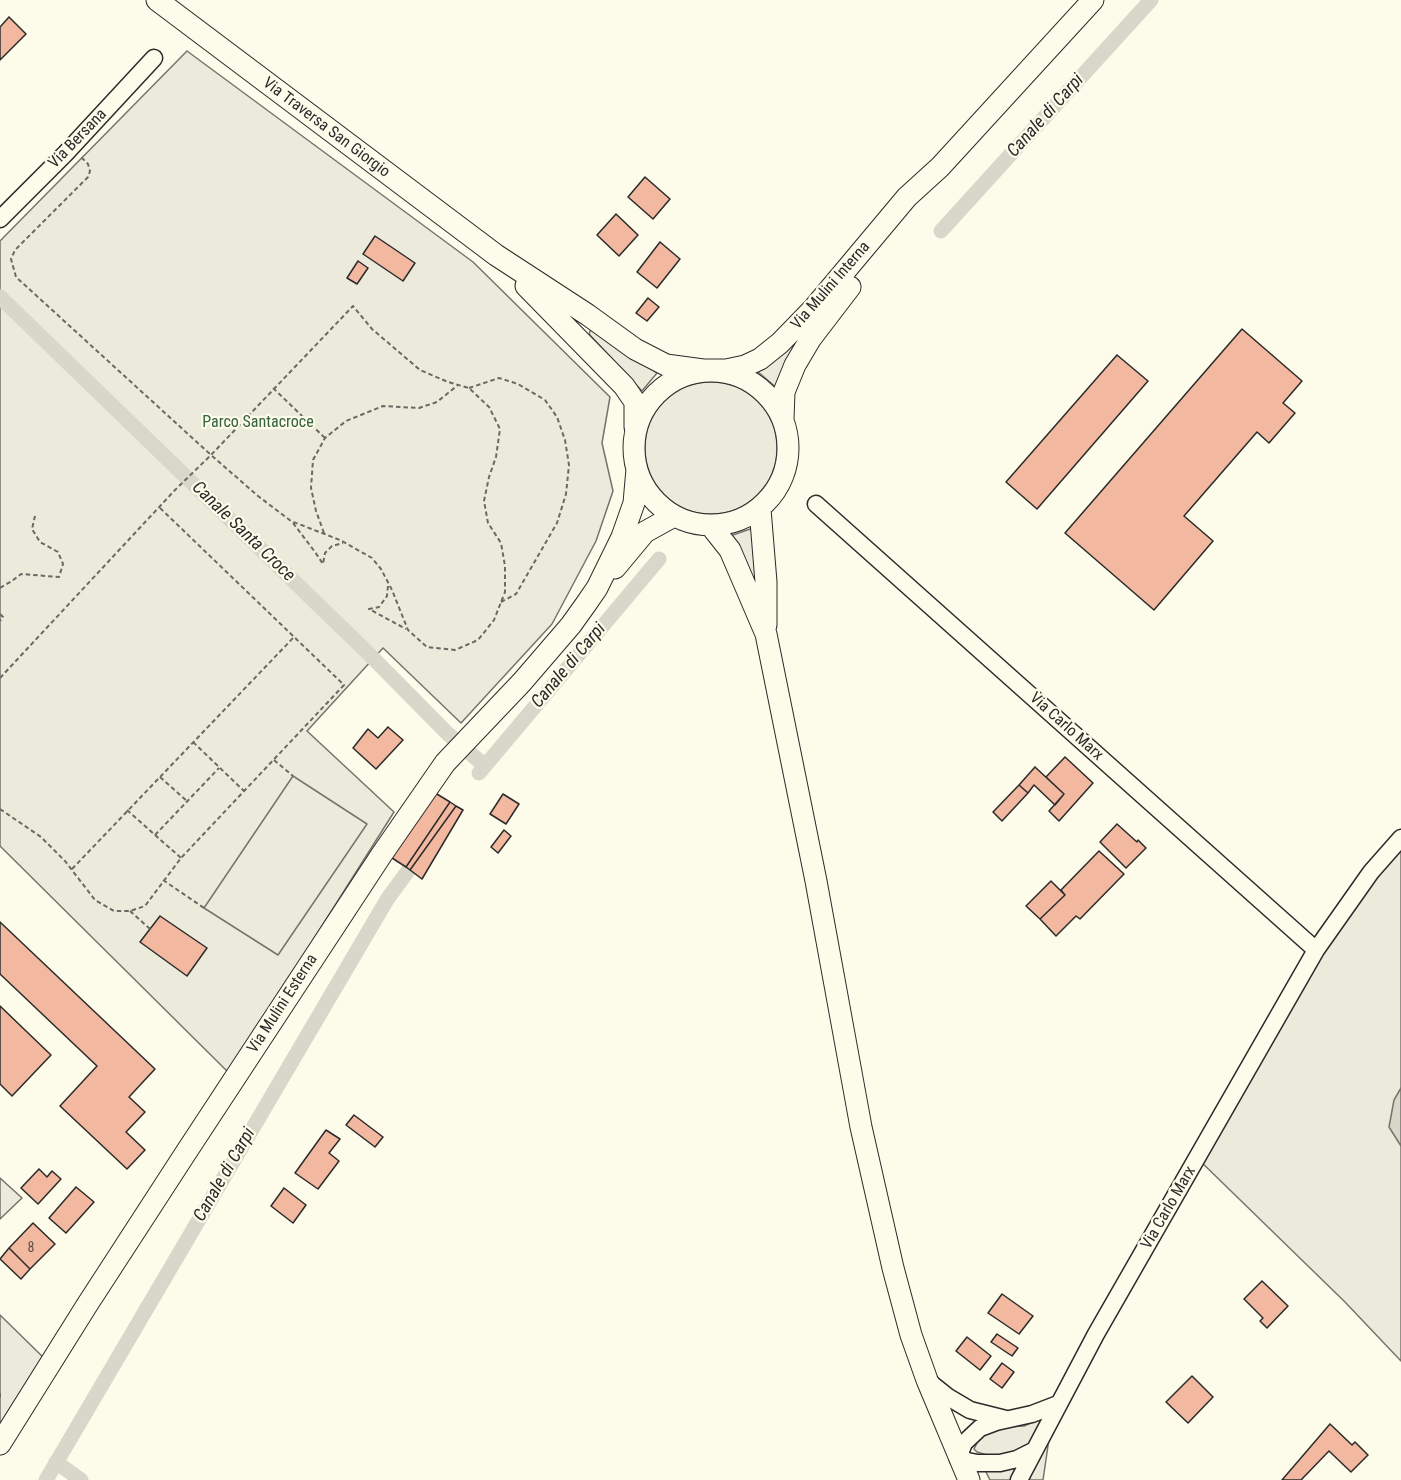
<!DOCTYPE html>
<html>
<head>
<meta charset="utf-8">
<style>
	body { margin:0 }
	canvas { display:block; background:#fdfbea }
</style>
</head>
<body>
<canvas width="1401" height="1480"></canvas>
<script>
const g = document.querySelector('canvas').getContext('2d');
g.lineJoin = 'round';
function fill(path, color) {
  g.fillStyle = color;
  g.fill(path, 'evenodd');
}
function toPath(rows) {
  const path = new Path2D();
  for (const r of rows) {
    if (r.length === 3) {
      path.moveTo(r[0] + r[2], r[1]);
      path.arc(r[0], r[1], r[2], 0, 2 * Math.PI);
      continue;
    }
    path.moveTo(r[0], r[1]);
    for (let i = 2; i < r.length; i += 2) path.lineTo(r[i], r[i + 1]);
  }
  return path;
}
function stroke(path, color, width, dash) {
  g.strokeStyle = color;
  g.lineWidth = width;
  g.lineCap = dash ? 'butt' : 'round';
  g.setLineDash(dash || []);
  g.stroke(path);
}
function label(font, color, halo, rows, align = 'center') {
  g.font = font + ' "Roboto Condensed",sans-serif';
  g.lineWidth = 4.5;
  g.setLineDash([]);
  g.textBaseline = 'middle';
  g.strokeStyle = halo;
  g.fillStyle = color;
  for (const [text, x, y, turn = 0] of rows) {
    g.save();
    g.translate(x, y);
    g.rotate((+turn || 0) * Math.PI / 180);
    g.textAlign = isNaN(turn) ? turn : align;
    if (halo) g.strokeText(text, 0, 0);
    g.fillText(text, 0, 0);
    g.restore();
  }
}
const green = toPath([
	[187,51,473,262,610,397,602,443,613,491,596,541,552,624,461,723,383,648,307,731,394,812,229,1073,0,846,0,241,187,51],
	[591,329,657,373,642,391,589,334,591,329],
	[804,331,778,389,757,371,804,331],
	[711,448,66],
	[753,528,757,580,753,580,730,536,753,528],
	[1401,830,1401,1361,1345,1302,1195,1156,1357,892,1401,830],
	[0,1178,22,1198,0,1219,0,1178],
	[0,1315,46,1360,0,1428,0,1315],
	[1046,1416,1029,1445,1012,1454,990,1456,977,1452,974,1449,979,1439,987,1432,1003,1427,1024,1426,1046,1416],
	[1049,1439,1043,1480,1029,1480,1036,1460,1049,1439],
	[1019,1466,1013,1480,990,1480,986,1472,987,1470,1006,1470,1019,1466]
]);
fill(green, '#ecebdb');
stroke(green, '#74746e', 1.5);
const parking = toPath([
	[293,776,367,824,278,955,204,908,293,776]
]);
fill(parking, '#eceadb');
stroke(parking, '#74746e', 1.5);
const water = toPath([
	[1401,1088,1401,1146,1389,1127,1394,1100,1401,1088]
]);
fill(water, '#d8d7c9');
stroke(water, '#74746e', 1.5);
stroke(toPath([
	[941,231,1151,0],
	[0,297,367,652,447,733,485,766],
	[479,773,659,559],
	[56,1462,81,1480],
	[46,1480,388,898,408,871]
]), '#d8d7c9', 15);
const building = toPath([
	[9,17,26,34,0,60,0,27,9,17],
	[645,177,670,199,653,219,628,197,645,177],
	[616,214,638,235,619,256,597,235,616,214],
	[375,236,415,263,403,281,363,254,375,236],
	[660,242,680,259,657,288,637,272,660,242],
	[358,261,368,268,357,284,347,278,358,261],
	[648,298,659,307,647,321,636,313,648,298],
	[1242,329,1302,381,1283,403,1295,413,1269,443,1257,432,1184,516,1213,541,1154,610,1065,533,1242,329],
	[1117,355,1148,381,1037,509,1006,482,1117,355],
	[388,727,403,740,376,769,353,748,368,729,378,738,388,727],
	[1065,757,1093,783,1059,821,1049,811,1064,794,1046,777,1065,757],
	[1035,767,1064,794,1055,805,1034,785,1028,793,1019,785,1035,767],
	[1019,785,1028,793,1002,821,993,812,1019,785],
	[432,791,450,802,406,867,389,856,432,791],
	[503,794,519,804,506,824,490,814,503,794],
	[450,802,456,806,410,870,406,867,450,802],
	[456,806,463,810,422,879,410,870,456,806],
	[1117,824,1137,842,1138,840,1146,848,1126,868,1100,842,1117,824],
	[504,830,511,836,498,853,491,847,504,830],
	[1099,851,1124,874,1080,919,1076,916,1056,936,1040,919,1065,895,1061,890,1099,851],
	[1051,881,1065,895,1040,919,1026,906,1051,881],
	[160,916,207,948,187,976,140,942,160,916],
	[0,922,155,1069,129,1097,145,1112,126,1132,145,1150,127,1169,60,1106,97,1066,0,974,0,922],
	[0,1006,51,1055,12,1096,0,1084,0,1006],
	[354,1115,383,1137,375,1147,346,1125,354,1115],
	[326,1130,340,1139,329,1153,339,1161,318,1189,295,1173,326,1130],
	[39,1169,47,1177,52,1171,61,1179,38,1204,21,1188,39,1169],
	[76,1187,94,1202,66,1233,49,1218,76,1187],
	[284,1188,306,1205,293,1223,271,1206,284,1188],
	[33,1223,55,1244,30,1269,9,1248,33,1223],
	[9,1248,30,1269,21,1279,0,1259,9,1248],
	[1262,1281,1288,1306,1267,1328,1260,1321,1263,1318,1244,1299,1262,1281],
	[1002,1294,1033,1316,1019,1334,988,1313,1002,1294],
	[997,1334,1018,1348,1012,1356,991,1342,997,1334],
	[967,1337,991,1356,980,1370,956,1351,967,1337],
	[1002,1363,1014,1372,1002,1388,990,1379,1002,1363],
	[1192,1376,1213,1397,1188,1423,1166,1402,1192,1376],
	[1330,1424,1352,1445,1355,1442,1368,1455,1351,1472,1329,1451,1301,1480,1282,1480,1330,1424]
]);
fill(building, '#f2b8a0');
stroke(building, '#2b2b2b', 1.5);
const minor = toPath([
	[0,219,65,154,154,58],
	[816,504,1316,950],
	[928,1381,948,1397,970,1410,1006,1419],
	[1033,1451,1017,1459,1000,1463,977,1463,958,1459,964,1443,980,1428,996,1422,1032,1414,1058,1404],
	[1019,1480,1096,1334,1316,950,1371,872,1401,838]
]);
const major = toPath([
	[157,0,496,255,588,315,635,349,666,365,703,370,726,370,745,366,760,359,780,343,814,308,907,197,940,167,1093,0],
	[526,286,624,386,635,402,635,427],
	[711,448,77],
	[783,419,784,392,795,365,811,338,850,287],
	[760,509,766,582,766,625],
	[711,526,730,550,766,634,816,881,861,1127,893,1268,911,1335,927,1380,969,1480],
	[615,568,645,532,674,516],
	[0,1444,87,1305,185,1154,382,854,445,763,522,682,571,625,586,604,597,588,622,537,634,503,637,469]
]);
stroke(minor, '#2b2b2b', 19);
stroke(major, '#2b2b2b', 23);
stroke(toPath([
	[273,388,325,438],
	[469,388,499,378,518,384,545,400,557,417,565,440,569,465,566,494,557,523,516,594,501,602],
	[293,523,315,552,323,564,325,553,332,546,343,543],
	[324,533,316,511,311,488,313,460,325,438,346,421,383,406,419,408,437,402,458,385],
	[388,586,387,596,379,607,369,609,406,629],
	[0,588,12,581,21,574,59,577,63,564,58,552,40,542,32,529,35,516],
	[0,614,3,617,0,621],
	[0,678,175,490,211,455,353,306,372,329,420,370,448,382,469,388,489,407,500,429,496,457,489,477,484,501,488,523,501,543,505,566,505,592,494,620,478,640,455,650,427,647,408,630,392,590,381,569,372,558,340,540,291,521,258,496,211,455,16,277,11,259,15,250,88,177,90,171,88,164,81,157],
	[193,742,244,791],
	[274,760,293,776],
	[160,777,187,801],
	[0,809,41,837,65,861,95,900,114,911,130,911,145,906,181,858,344,685,159,507],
	[127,810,181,858],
	[155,835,219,768],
	[72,869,294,637],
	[163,880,204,908],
	[130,911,150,929],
	[0,1393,0,1398]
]), '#6a6964', 2, [4.5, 3]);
stroke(minor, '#fdfbea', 16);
stroke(major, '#fdfbea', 21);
label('14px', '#5d4e48', null, [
	["8",31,1248]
]);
label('16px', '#2b2b2b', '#fdfbea', [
	["Via Traversa San Giorgio",326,128,37],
	["Via Bersana",78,139,-46],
	["Via Mulini Interna",831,286,-49],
	["Via Carlo Marx",1066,727,42],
	["Via Mulini Esterna",283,1004,-57],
	["Via Carlo Marx",1169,1208,-60]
]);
label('16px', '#34623c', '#fdfbea', [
	["Parco Santacroce",258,423]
]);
label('italic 18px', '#2b2b2b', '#fdfbea', [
	["Canale di Carpi",1046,116,-48],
	["Canale Santa Croce",243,532,44],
	["Canale di Carpi",569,666,-50],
	["Canale di Carpi",225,1175,-60]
]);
</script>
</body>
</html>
